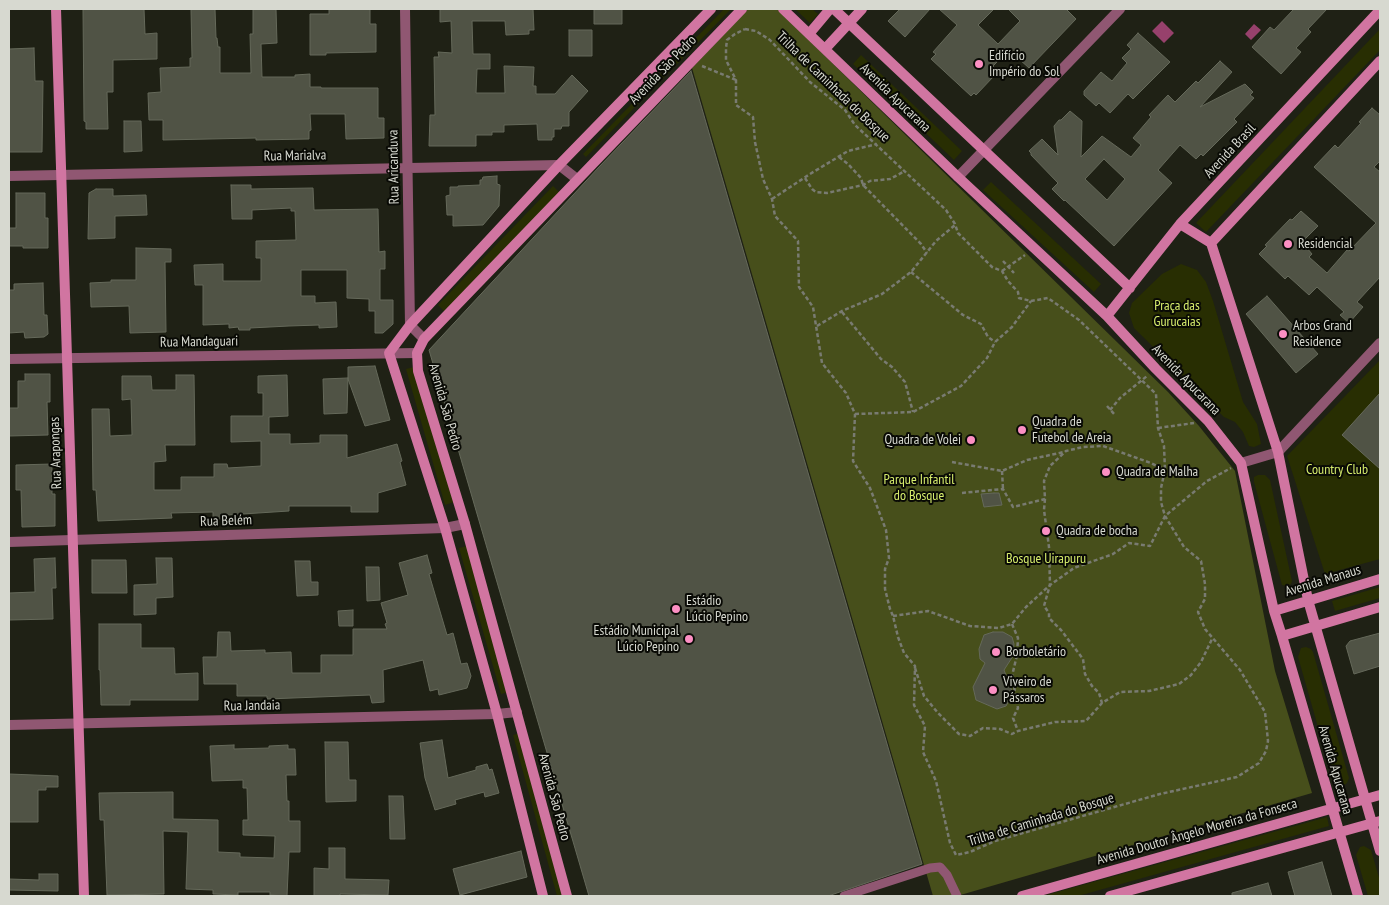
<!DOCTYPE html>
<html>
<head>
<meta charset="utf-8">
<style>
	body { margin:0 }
	#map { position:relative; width:1389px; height:905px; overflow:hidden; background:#1f2115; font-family:"PT Sans Narrow",sans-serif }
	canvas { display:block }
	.frame { position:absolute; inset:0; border:10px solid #d7d9d0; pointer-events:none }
</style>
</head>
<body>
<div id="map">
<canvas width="1389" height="905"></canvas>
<div class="frame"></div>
</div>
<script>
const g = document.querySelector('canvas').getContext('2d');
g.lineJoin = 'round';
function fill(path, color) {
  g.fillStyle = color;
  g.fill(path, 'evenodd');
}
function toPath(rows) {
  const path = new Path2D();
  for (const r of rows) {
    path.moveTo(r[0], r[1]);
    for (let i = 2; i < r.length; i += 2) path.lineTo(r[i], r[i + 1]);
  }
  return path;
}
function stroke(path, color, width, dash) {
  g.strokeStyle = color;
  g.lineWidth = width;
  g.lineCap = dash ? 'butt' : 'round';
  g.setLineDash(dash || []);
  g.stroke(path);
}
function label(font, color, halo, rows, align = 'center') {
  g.font = font + ' "PT Sans Narrow",sans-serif';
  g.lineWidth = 4;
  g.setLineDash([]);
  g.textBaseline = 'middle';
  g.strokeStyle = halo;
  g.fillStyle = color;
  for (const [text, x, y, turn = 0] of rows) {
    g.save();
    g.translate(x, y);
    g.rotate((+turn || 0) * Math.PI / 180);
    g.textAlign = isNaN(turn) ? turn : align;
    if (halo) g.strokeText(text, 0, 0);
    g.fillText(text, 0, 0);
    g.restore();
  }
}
fill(toPath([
	[724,9,731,9,586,157,583,154],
	[795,9,812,9,818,14,810,23],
	[1380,29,1380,50,1206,232,1196,223],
	[861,55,962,151,954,160,853,64],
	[991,182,1101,284,1094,292,983,190],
	[553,186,561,194,446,313,438,305],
	[1181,264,1197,270,1206,282,1213,301,1243,402,1257,424,1261,444,1254,447,1249,446,1243,432,1235,422,1224,417,1134,328,1129,313,1132,303,1162,274],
	[1380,360,1380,559,1325,574,1287,456],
	[414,367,454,502,445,505,406,369],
	[1258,475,1265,475,1270,480,1292,581,1291,584,1286,586,1282,585,1254,482,1254,477],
	[467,546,509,692,501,694,459,548],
	[1380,587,1380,598,1335,611,1332,601],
	[1306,647,1311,649,1313,652,1349,778,1347,783,1343,786,1339,786,1334,783,1298,657,1301,648],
	[521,733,565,896,557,896,513,735],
	[1327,817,1329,826,1078,896,1043,896],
	[1364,846,1371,850,1380,881,1380,896,1368,896,1356,855,1360,847]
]), '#282e02');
fill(toPath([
	[748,9,777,9,1168,392,1199,426,1235,471,1275,671,1312,793,957,896,933,896,692,68]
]), '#474f1b');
fill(toPath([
	[1162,21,1174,33,1164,43,1152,31],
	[1254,24,1261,30,1251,40,1245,34]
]), '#97416c');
const building = toPath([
	[83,9,144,9,145,34,157,33,157,59,113,60,113,92,107,92,108,129,86,129,86,122,84,121,83,9],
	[191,9,215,9,216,38,217,38,218,47,220,47,220,73,251,73,250,34,253,34,253,9,276,9,277,43,261,44,262,77,295,77,295,75,310,74,310,87,321,87,321,88,378,88,378,118,384,118,384,138,346,139,345,114,310,114,311,130,309,131,309,139,256,140,256,138,163,140,163,120,149,120,148,93,161,92,160,68,190,67,190,58,192,58,191,9],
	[329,9,370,9,370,24,376,24,376,52,326,53,326,55,310,55,310,14,329,14,329,9],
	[440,9,533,9,534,30,529,30,529,34,506,35,505,21,472,21,473,54,490,54,490,69,477,69,476,93,505,93,504,66,534,67,533,86,536,86,536,94,555,94,572,75,588,91,569,112,569,126,562,126,561,129,554,129,554,137,552,137,552,140,538,140,537,124,504,125,504,132,492,132,492,135,476,135,476,146,429,146,430,115,435,115,434,57,439,57,438,52,452,53,451,21,440,22,440,9],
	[594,9,622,9,622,24,594,24,594,9],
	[900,9,930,9,905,37,888,21,900,9],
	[939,9,994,9,978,25,998,44,1020,21,1008,9,1066,9,1076,19,1029,68,1009,50,993,66,996,69,991,74,994,76,976,95,974,93,971,96,931,59,936,54,933,52,957,25,939,9],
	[1294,9,1327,9,1308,29,1311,32,1296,48,1301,52,1281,74,1252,47,1270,27,1274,30,1294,9],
	[569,30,592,30,592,56,569,56,569,30],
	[1138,33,1170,62,1133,99,1128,94,1110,113,1099,103,1096,106,1084,95,1084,91,1101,72,1112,81,1127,63,1122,58,1131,49,1127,45,1138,33],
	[34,48,35,81,43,81,42,152,9,152,9,49,34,48],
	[1220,61,1232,72,1200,107,1245,84,1253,92,1250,95,1254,98,1234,119,1237,122,1203,156,1201,154,1196,159,1180,145,1158,170,1172,183,1114,246,1065,200,1064,201,1052,189,1058,183,1031,155,1031,153,1029,151,1042,139,1058,155,1054,126,1059,120,1061,120,1070,111,1082,121,1081,157,1102,136,1131,157,1141,145,1133,138,1151,117,1149,115,1168,95,1175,102,1196,81,1198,83,1220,61],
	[1104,159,1125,179,1107,200,1085,179,1104,159],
	[691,71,922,864,828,896,589,896,429,350,599,167,691,71],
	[1372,108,1380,115,1380,161,1374,167,1380,172,1380,277,1357,302,1363,307,1349,323,1340,315,1344,312,1317,287,1309,295,1288,276,1285,279,1259,254,1267,246,1265,245,1290,219,1292,220,1301,211,1318,226,1305,239,1311,244,1307,248,1312,254,1309,257,1327,273,1347,250,1349,251,1376,223,1314,167,1335,145,1338,148,1361,123,1359,122,1372,108],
	[124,121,141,121,142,151,124,152,124,121],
	[497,176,497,184,500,185,499,206,483,225,453,226,453,215,447,215,446,196,450,195,450,187,458,187,458,186,480,185,480,180,482,180,483,177,497,176],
	[231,185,251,185,251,189,313,188,314,210,378,209,379,252,385,251,385,269,380,269,380,300,393,300,393,324,383,333,375,333,375,311,369,311,369,299,347,298,347,270,301,270,301,296,315,296,315,303,336,302,337,327,319,328,319,325,289,326,250,328,250,330,239,330,238,327,229,328,229,324,203,325,203,285,195,285,194,265,223,264,223,281,261,281,261,258,256,258,256,241,296,240,295,211,291,211,291,208,252,210,252,219,232,219,231,185],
	[96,189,113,189,113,196,146,195,147,215,115,216,115,238,88,239,89,193,96,189],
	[16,193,45,193,45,218,48,218,48,248,23,248,23,246,9,246,9,228,16,228,16,193],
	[136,248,171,249,171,262,165,262,166,332,130,333,129,306,91,307,90,283,111,282,111,280,136,280,136,248],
	[43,283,44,315,47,315,48,334,44,337,25,338,24,332,9,333,9,290,14,290,14,284,43,283],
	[1267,296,1318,354,1296,373,1246,314,1267,296],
	[375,366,390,420,365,426,348,379,348,367,375,366],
	[25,374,50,374,50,402,47,402,48,435,9,436,9,408,18,408,18,381,25,381,25,374],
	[176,375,194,375,195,445,165,445,166,461,154,462,154,490,181,490,181,477,214,477,214,464,227,464,228,468,261,466,261,441,231,442,231,416,263,416,263,393,258,393,258,376,287,375,288,416,269,417,269,434,290,434,290,444,320,443,320,435,347,435,347,458,397,444,402,461,400,462,406,485,378,493,378,512,351,512,351,506,289,506,289,511,227,515,227,519,213,519,213,512,171,513,172,518,98,521,96,490,93,490,92,409,109,409,110,436,132,435,131,399,122,400,122,376,151,376,152,390,176,390,176,375],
	[348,378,347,413,324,414,323,379,348,378],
	[1380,393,1380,469,1342,435,1380,393],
	[52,464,52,494,55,494,55,526,22,527,21,490,16,490,16,465,52,464],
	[994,493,999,493,1002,505,984,507,981,494,994,493],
	[427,555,432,573,429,574,447,635,453,633,461,664,467,663,471,676,467,688,439,695,438,689,430,691,423,660,383,670,384,702,372,703,370,695,267,699,267,696,237,696,237,684,204,684,203,657,217,657,218,632,230,632,231,651,265,650,265,653,291,652,292,673,321,673,321,655,353,655,353,629,387,629,385,624,387,623,381,603,408,595,399,563,427,555],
	[55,558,56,588,52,588,53,619,9,620,9,593,35,592,34,559,55,558],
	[156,558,172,558,173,597,156,598,156,614,134,615,134,585,157,584,156,558],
	[92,560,126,560,127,593,92,593,92,560],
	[295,561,310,561,311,582,318,582,318,595,297,596,295,561],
	[366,567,379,567,380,600,367,601,366,567],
	[353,610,353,626,339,626,338,611,353,610],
	[99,624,141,624,141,648,174,648,175,674,198,673,198,700,130,700,130,705,101,705,100,670,99,670,99,624],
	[993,632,1003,632,1012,637,1014,644,1013,656,1004,670,1013,694,1006,706,997,709,976,700,973,687,985,663,980,659,979,649,984,635,993,632],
	[1380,633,1380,666,1354,674,1346,646,1350,641,1380,633],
	[442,740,448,778,476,770,476,767,487,764,489,770,492,769,499,793,485,797,484,792,455,800,456,804,435,810,425,778,420,743,442,740],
	[325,742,348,742,349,780,356,780,356,801,326,802,325,742],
	[234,745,234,749,269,748,269,746,288,745,288,749,295,749,296,775,286,775,287,801,289,801,289,821,300,821,300,852,289,852,287,896,270,895,270,892,238,892,238,895,213,894,213,890,186,889,188,832,163,831,164,894,107,895,104,820,100,820,99,793,173,792,173,819,218,820,218,852,240,853,240,857,274,858,275,836,243,835,243,820,248,820,247,788,243,788,243,780,212,781,210,746,234,745],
	[9,774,58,776,58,787,46,787,46,790,38,790,38,822,9,822,9,774],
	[389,796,403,796,405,839,390,839,389,796],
	[329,848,345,848,345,879,389,880,388,895,340,894,340,896,314,896,314,868,329,869,329,848],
	[521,851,527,877,460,895,453,869,521,851],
	[1322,862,1332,896,1295,896,1288,872,1322,862],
	[39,874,58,874,58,891,9,890,9,879,39,880,39,874],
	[1268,883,1272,896,1232,896,1232,893,1268,883]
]);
fill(building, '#505345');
stroke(building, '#65695a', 1);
stroke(toPath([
	[745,29,756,31,770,40,810,82,845,110,855,125,946,210,955,224,958,233,992,267,1002,271,1008,281,1018,292,1019,298,1031,301,1048,298,1079,320,1156,394,1158,428,1164,446,1165,470,1161,488,1161,502,1165,516,1184,547,1201,561,1205,584,1205,599,1198,612,1205,629,1240,670,1265,712,1268,741,1266,751,1259,763,1237,777,1160,794,995,841,970,852,956,855,950,843,936,781,923,752,925,726,914,705,915,666,904,653,898,637,893,616,890,609,885,589,885,569,889,558,886,530,870,488,853,461,855,414,846,393,822,363,813,307,799,287,798,241,775,216,772,199,763,179,755,142,753,117,736,105,736,80,726,60,726,48,727,40,735,34,745,29],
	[702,66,736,80],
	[839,157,848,164,861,178,863,185,921,244,927,253],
	[805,178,812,189,816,192,827,193,863,185,870,181,890,179,905,171],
	[772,199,810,174,848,151,877,144],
	[1003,261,1014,273],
	[1002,271,1025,255],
	[911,272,963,315,981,324,988,337,995,342],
	[842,312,881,359,892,367,905,382,913,412],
	[817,326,842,311,882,294,911,272,936,241,955,225],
	[1107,406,1115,415],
	[1110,410,1120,398,1147,376],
	[855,414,913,412,961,386,987,358,995,342,1012,327,1031,301],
	[1158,428,1194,423],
	[952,462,1002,471,1027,460,1064,452],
	[1002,471,1003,489],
	[962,493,1003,489,1013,507,1045,499,1044,481,1050,466,1066,451,1083,447,1103,446,1151,463,1165,470],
	[1045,499,1044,510,1049,547,1050,585,1044,606,1049,613,1049,618,1061,630,1083,659,1085,674,1092,686,1099,693,1102,703],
	[893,616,928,611,970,626,999,628,1012,624,1026,607,1050,585,1074,568,1113,554,1129,543,1150,546,1165,516,1207,481,1231,468],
	[1012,624,1018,638,1017,655,1012,676,1018,708,1013,718,1018,731],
	[915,668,924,696,938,713,959,734,970,736,983,728,1000,729,1012,734,1018,731,1055,722,1086,721,1102,703,1120,692,1149,691,1179,684,1191,675,1201,662,1212,639]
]), '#797b71', 2.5, [4, 2.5]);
stroke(toPath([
	[844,896,930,868,940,867,947,875,957,896]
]), '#905772', 9);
stroke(toPath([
	[405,9,410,325,424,339],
	[9,176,559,165,577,179],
	[958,177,1120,9],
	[9,359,417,353],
	[1241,463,1278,452,1380,343],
	[9,542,445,528,465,524],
	[9,725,497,714,517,712]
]), '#905772', 10);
stroke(toPath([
	[56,9,84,896],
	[783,9,958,177,1107,316,1156,369,1208,421,1241,463,1274,611,1282,636,1358,896],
	[834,9,1130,288],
	[809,34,830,9],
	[825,49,862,9],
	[1180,224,1211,243,1278,452,1308,600,1380,851],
	[1211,243,1380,61],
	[1107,316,1180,224,1380,10],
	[1274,611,1380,579],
	[1282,636,1380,607],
	[543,896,497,714,445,528,389,353,410,325,559,165,711,9],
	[567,896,465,524,418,371,417,353,424,339,742,9],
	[1022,896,1380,795],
	[1110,896,1380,821]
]), '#d175a1', 10);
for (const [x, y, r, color] of [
	[979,64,5,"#fc8fc3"],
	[1288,244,5,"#fc8fc3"],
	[1283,334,5,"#fc8fc3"],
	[1022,430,5,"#fc8fc3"],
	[971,440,5,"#fc8fc3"],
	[1106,472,5,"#fc8fc3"],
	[1046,531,5,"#fc8fc3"],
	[676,609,5,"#fc8fc3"],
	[689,639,5,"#fc8fc3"],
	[996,652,5,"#fc8fc3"],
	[993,690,5,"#fc8fc3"]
]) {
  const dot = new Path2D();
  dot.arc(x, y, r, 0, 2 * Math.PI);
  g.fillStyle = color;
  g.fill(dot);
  stroke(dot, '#090a05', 2);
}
label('14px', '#d7d9d0', '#090a05', [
	["Edifício",989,56],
	["Império do Sol",989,72],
	["Residencial",1298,244],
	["Arbos Grand",1293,326],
	["Residence",1293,342],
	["Quadra de",1032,422],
	["Futebol de Areia",1032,438],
	["Quadra de Volei",961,440,"right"],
	["Quadra de Malha",1116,472],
	["Quadra de bocha",1056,531],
	["Estádio",686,601],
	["Lúcio Pepino",686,617],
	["Estádio Municipal",679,631,"right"],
	["Lúcio Pepino",679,647,"right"],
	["Borboletário",1006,652],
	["Viveiro de",1003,682],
	["Pássaros",1003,698]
], 'left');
label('14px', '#d7d9d0', '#090a05', [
	["Avenida São Pedro",663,70,-46],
	["Trilha de Caminhada do Bosque",833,87,44],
	["Avenida Apucarana",895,98,44],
	["Avenida Brasil",1230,151,-47],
	["Rua Marialva",295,156,-1],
	["Rua Aricanduva",394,167,-91],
	["Rua Mandaguari",199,342,-1],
	["Avenida Apucarana",1186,380,46],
	["Avenida São Pedro",445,407,74],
	["Rua Arapongas",56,453,-92],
	["Rua Belém",226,521,-2],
	["Avenida Manaus",1323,581,-17],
	["Rua Jandaia",252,706,-1],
	["Avenida Apucarana",1335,770,74],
	["Avenida São Pedro",554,797,75],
	["Trilha de Caminhada do Bosque",1041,820,-17],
	["Avenida Doutor Ângelo Moreira da Fonseca",1197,832,-16]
]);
label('14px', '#d7ed6d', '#090a05', [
	["Praça das",1177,306],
	["Gurucaias",1177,322],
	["Country Club",1337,470],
	["Parque Infantil",919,480],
	["do Bosque",919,496],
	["Bosque Uirapuru",1046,559]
]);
</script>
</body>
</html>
